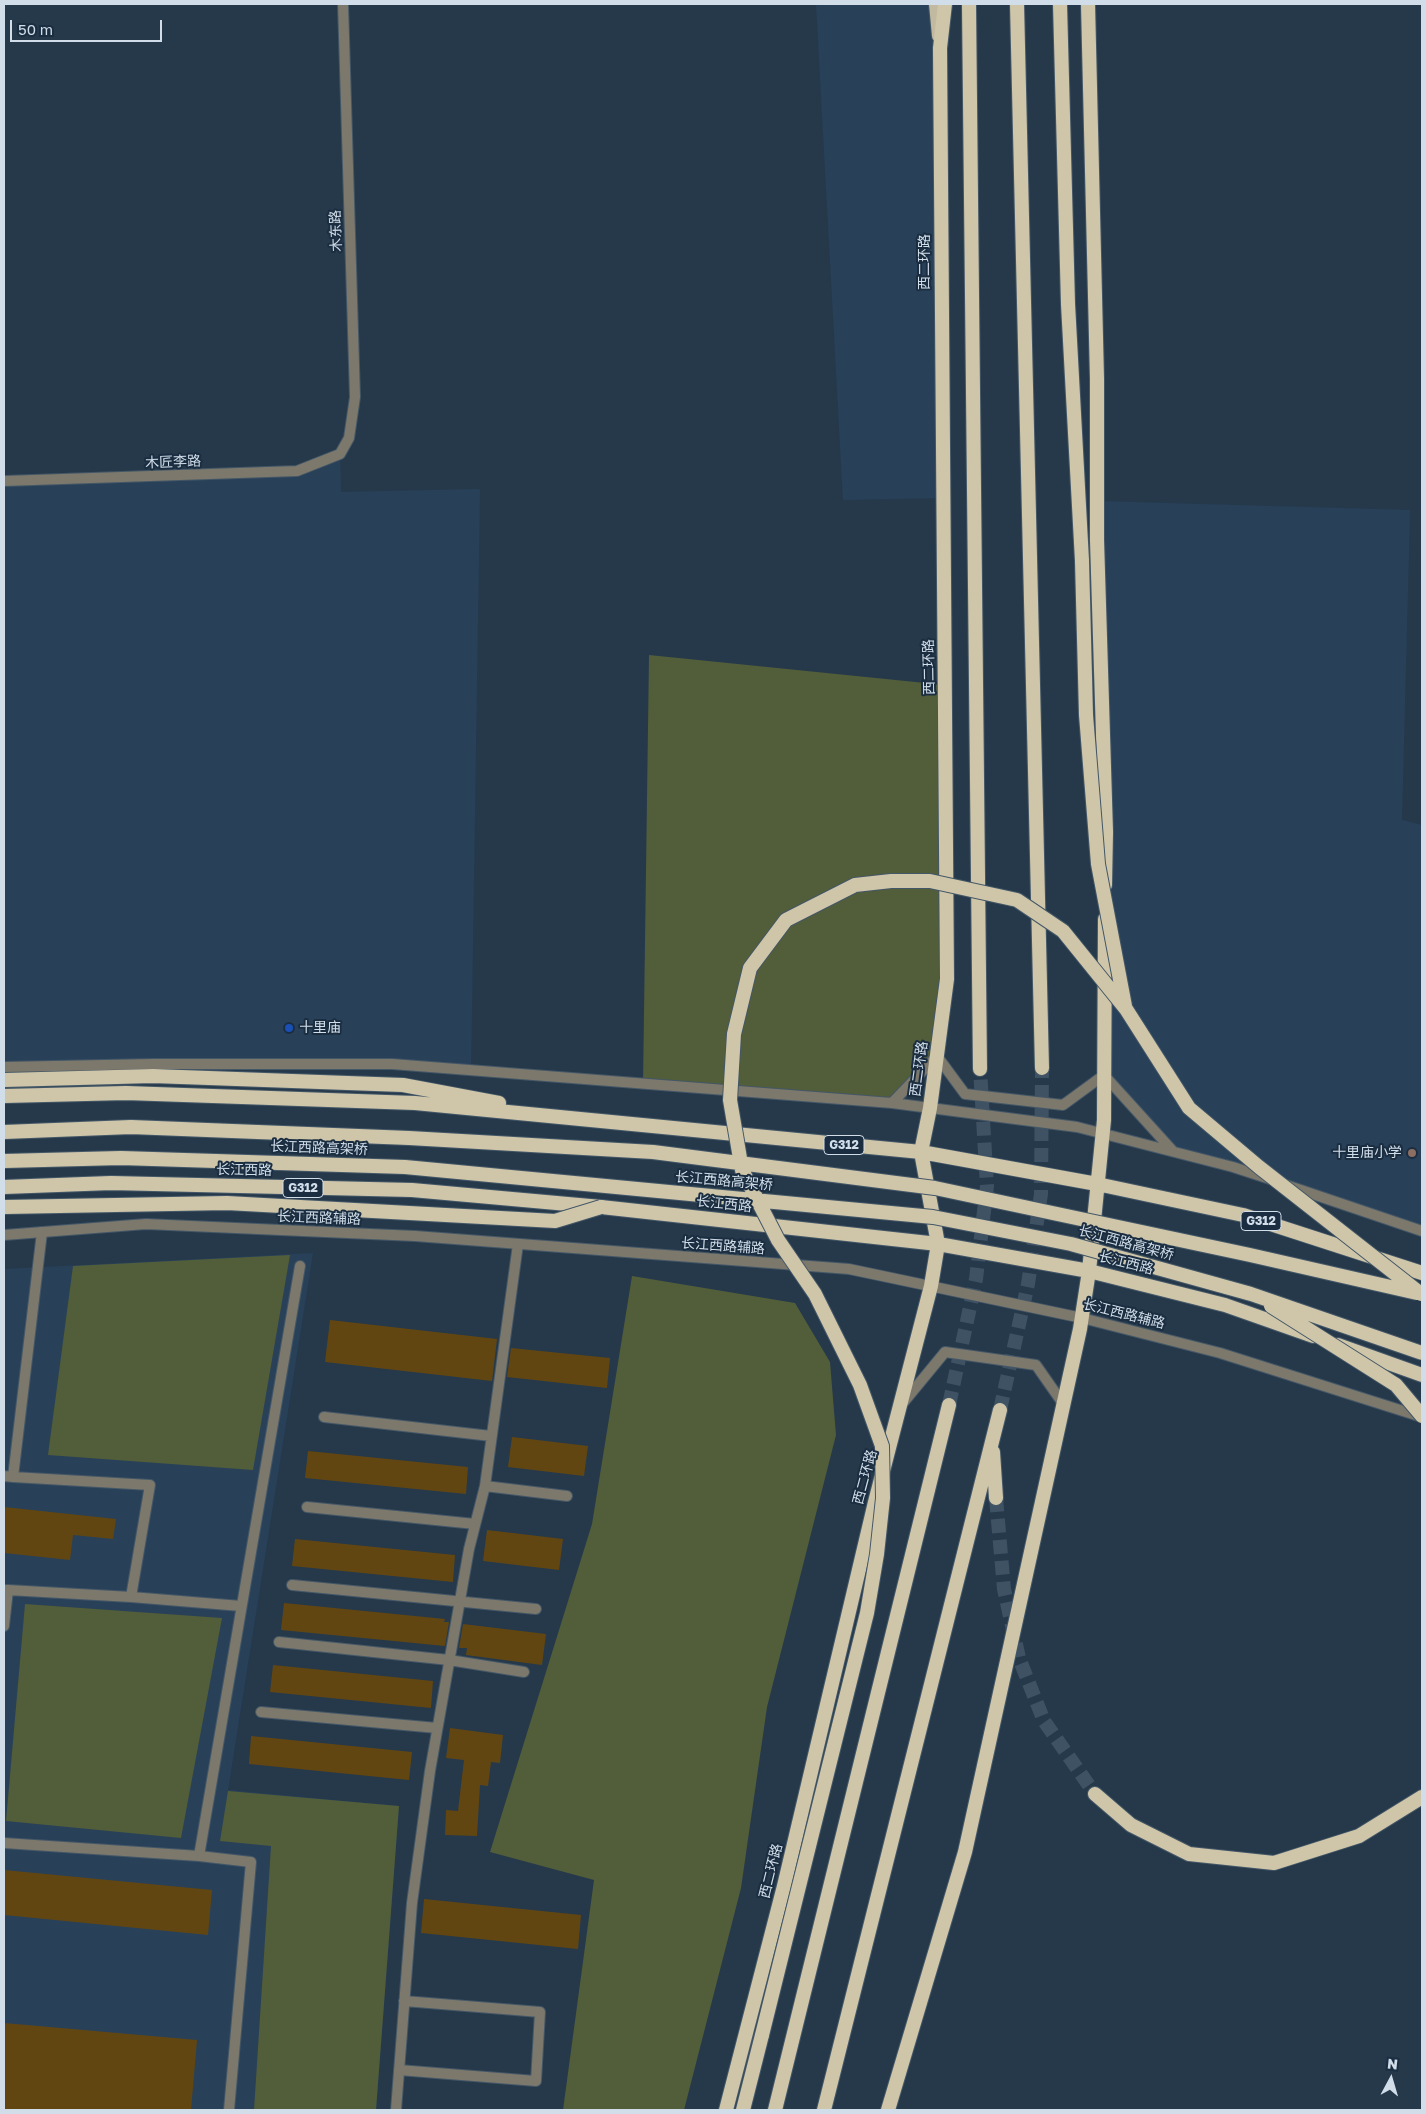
<!DOCTYPE html>
<html>
<head>
<meta charset="utf-8">
<style>
	body { margin:0 }
	#map { position:relative; width:1426px; height:2114px; overflow:hidden; background:#25394b; font-family:"Golos Text",sans-serif }
	canvas { display:block }
	.frame { position:absolute; inset:0; border:5px solid #d1dde9; pointer-events:none }
	.north { position:absolute; left:1366px; top:2054px; width:50px; height:50px; -webkit-text-stroke:4px #1b2e41; paint-order:stroke; rotate:6deg; font-size:14px; font-weight:700; line-height:20px; text-align:center; color:#d1dde9 }
	.north::after { content:''; display:block; margin:auto; width:18px; height:22px; background:#d1dde9; clip-path:polygon(50% 0,100% 100%,50% 72%,0 100%) }
	.scale { position:absolute; left:10px; top:20px; width:152px; height:22px; box-sizing:border-box; border:2px solid #d1dde9; border-top:0; padding-left:6px; font-size:15px; line-height:18px; white-space:nowrap; color:#d1dde9; -webkit-text-stroke:4px #1b2e41; paint-order:stroke }
</style>
</head>
<body>
<div id="map">
<canvas width="1426" height="2114"></canvas>
<div class="frame"></div>
<div class="north">N</div>
<div class="scale">50 m</div>
</div>
<script>
const g = document.querySelector('canvas').getContext('2d');
g.lineJoin = 'round';
function fill(path, color) {
  g.fillStyle = color;
  g.fill(path, 'evenodd');
}
function toPath(rows) {
  const path = new Path2D();
  for (const r of rows) {
    path.moveTo(r[0], r[1]);
    for (let i = 2; i < r.length; i += 2) path.lineTo(r[i], r[i + 1]);
  }
  return path;
}
function stroke(path, color, width, dash) {
  g.strokeStyle = color;
  g.lineWidth = width;
  g.lineCap = dash ? 'butt' : 'round';
  g.setLineDash(dash || []);
  g.stroke(path);
}
function label(font, color, halo, rows, align = 'center') {
  g.font = font + ' "Golos Text","Noto Sans SC",sans-serif';
  g.lineWidth = 4;
  g.setLineDash([]);
  g.textBaseline = 'middle';
  g.strokeStyle = halo;
  g.fillStyle = color;
  for (const [text, x, y, turn = 0] of rows) {
    g.save();
    g.translate(x, y);
    g.rotate((+turn || 0) * Math.PI / 180);
    g.textAlign = isNaN(turn) ? turn : align;
    if (halo) g.strokeText(text, 0, 0);
    g.fillText(text, 0, 0);
    g.restore();
  }
}
fill(toPath([
	[816,4,935,4,943,498,843,500],
	[340,454,341,492,480,489,471,1070,392,1064,4,1067,4,481,297,471],
	[1097,501,1410,510,1402,820,1422,825,1422,1231,1172,1151,1104,1075],
	[313,1253,228,1790,399,1806,376,2110,4,2110,4,1269]
]), '#284159');
fill(toPath([
	[649,655,945,685,947,979,937,1056,892,1103,643,1084],
	[290,1255,253,1470,48,1455,73,1266],
	[632,1276,795,1303,830,1362,836,1435,767,1707,741,1888,684,2110,563,2110,594,1880,490,1852,592,1524],
	[25,1604,222,1618,181,1838,6,1821],
	[228,1791,399,1806,376,2110,254,2110,271,1846,220,1841]
]), '#525d3a');
fill(toPath([
	[330,1320,497,1339,492,1381,325,1362],
	[511,1348,610,1358,607,1388,507,1377],
	[512,1437,588,1446,584,1476,508,1467],
	[308,1451,468,1467,466,1494,305,1478],
	[4,1507,116,1519,113,1539,73,1535,70,1560,4,1553],
	[487,1530,563,1539,559,1570,483,1561],
	[295,1539,455,1555,453,1582,292,1566],
	[284,1603,445,1619,444,1622,449,1622,445,1646,281,1630],
	[463,1624,546,1634,542,1665,466,1655,467,1648,459,1648],
	[273,1665,433,1681,431,1708,270,1692],
	[450,1728,503,1735,500,1763,491,1762,488,1786,480,1785,477,1836,445,1835,446,1810,458,1811,464,1760,446,1758],
	[251,1736,412,1752,409,1780,249,1764],
	[4,1870,212,1890,208,1935,4,1915],
	[424,1899,581,1915,578,1949,421,1933],
	[4,2023,197,2040,191,2110,4,2110]
]), '#624612');
stroke(toPath([
	[949,1405,976,1279,987,1186,980,1069],
	[1000,1410,1028,1284,1041,1194,1042,1068],
	[996,1498,1004,1589,1019,1658,1044,1721,1095,1794]
]), '#3f5263', 14, [14, 7]);
const service = toPath([
	[324,1417,491,1436],
	[4,1476,13,1477,42,1232],
	[485,1486,567,1496],
	[307,1507,475,1524],
	[292,1585,536,1609],
	[4,1590,8,1590,4,1626],
	[8,1590,131,1597,150,1485,13,1477],
	[131,1597,241,1606],
	[279,1642,449,1660,524,1672],
	[261,1712,437,1728],
	[4,1843,199,1856],
	[399,2070,536,2081,540,2012,404,2001],
	[229,2110,251,1862,199,1856,300,1266],
	[396,2110,412,1903,430,1771,469,1549,485,1486,518,1244]
]);
const minor = toPath([
	[4,481,297,471,340,454,349,438,355,397,343,4],
	[4,1067,154,1064,392,1064,892,1103,1077,1127,1233,1167,1270,1179],
	[892,1103,937,1056,965,1094,1063,1105,1104,1075,1172,1150],
	[1286,1185,1422,1231],
	[4,1235,146,1224,415,1236,849,1269,1082,1318,1220,1353,1422,1417],
	[903,1403,945,1352,1036,1365,1064,1405]
]);
const primary = toPath([
	[935,4,938,36]
]);
const trunk = toPath([
	[969,4,980,1069],
	[1017,4,1042,1068],
	[1060,4,1068,304,1082,561],
	[1088,4,1097,379,1097,540,1106,832,1105,885],
	[4,1080,153,1076,403,1085,499,1103],
	[4,1096,126,1093,415,1103,921,1152,1097,1184,1243,1215,1422,1273],
	[4,1187,111,1183,412,1190,601,1207,938,1244,1089,1271,1225,1305,1313,1336],
	[1338,1345,1422,1375],
	[993,1452,996,1498],
	[1095,1794,1131,1825,1189,1854,1274,1863,1359,1836,1422,1797],
	[726,2110,784,1886,875,1502,931,1286,938,1244,921,1152,930,1108,947,979,940,48,945,4],
	[743,2110,762,2035],
	[775,2110,949,1405],
	[824,2110,1000,1410],
	[888,2110,965,1852,1080,1329,1089,1271,1104,1120,1105,919]
]);
stroke(service, '#445767', 12);
stroke(minor, '#445767', 12);
stroke(primary, '#445767', 14);
stroke(trunk, '#445767', 16);
stroke(service, '#7c786c', 10);
stroke(minor, '#7c786c', 10);
stroke(primary, '#c1b9a0', 12);
stroke(trunk, '#cfc6aa', 14);
const trunkBridge = toPath([
	[1082,561,1086,715,1098,864,1125,1006],
	[4,1132,131,1127,409,1138,653,1152,935,1188,1250,1255,1417,1293],
	[4,1161,121,1158,405,1167,933,1217,1071,1244,1251,1294,1422,1353],
	[4,1207,227,1203,555,1221,601,1207],
	[1271,1306,1396,1385,1422,1416],
	[762,2035,867,1613,877,1554,883,1498,882,1446,860,1385,815,1294,778,1240,742,1170,730,1100,734,1034,750,968,786,920,855,885,891,881,930,881,1017,900,1063,931,1126,1009,1189,1108,1259,1167,1421,1294]
]);
stroke(trunkBridge, '#445767', 16, []);
stroke(trunkBridge, '#cfc6aa', 14);
for (const [x, y, r, color] of [
	[289,1028,5,"#1a4fb4"],
	[1412,1153,5,"#8d6e63"]
]) {
  const dot = new Path2D();
  dot.arc(x, y, r, 0, 2 * Math.PI);
  g.fillStyle = color;
  g.fill(dot);
  stroke(dot, '#1b2e41', 2);
}
for (const [x, y, w] of [
	[844,1145,40],
	[303,1188,40],
	[1261,1221,40]
]) {
  const box = new Path2D();
  box.roundRect(x - w / 2, y - 9.5, w, 19, 4);
  g.fillStyle = '#1b2e41';
  g.fill(box);
  stroke(box, '#d1dde9', 1);
}
label('bold 12px', '#d1dde9', null, [
	["G312",844,1145],
	["G312",303,1188],
	["G312",1261,1221]
]);
label('14px', '#d1dde9', '#1b2e41', [
	["木东路",336,231,-92],
	["西二环路",925,262,-90],
	["木匠李路",173,462,-2],
	["西二环路",929,667,-91],
	["西二环路",919,1069,-82],
	["长江西路高架桥",319,1148,2],
	["长江西路",244,1170,1],
	["长江西路高架桥",724,1181,5],
	["长江西路",724,1204,6],
	["长江西路辅路",319,1218,2],
	["长江西路高架桥",1126,1243,15],
	["长江西路辅路",723,1246,4],
	["长江西路",1126,1263,14],
	["长江西路辅路",1124,1314,14],
	["西二环路",865,1477,-75],
	["西二环路",771,1871,-76]
]);
label('14px', '#d1dde9', '#1b2e41', [
	["十里庙",299,1028],
	["十里庙小学",1402,1153,"right"]
], 'left');
</script>
</body>
</html>
